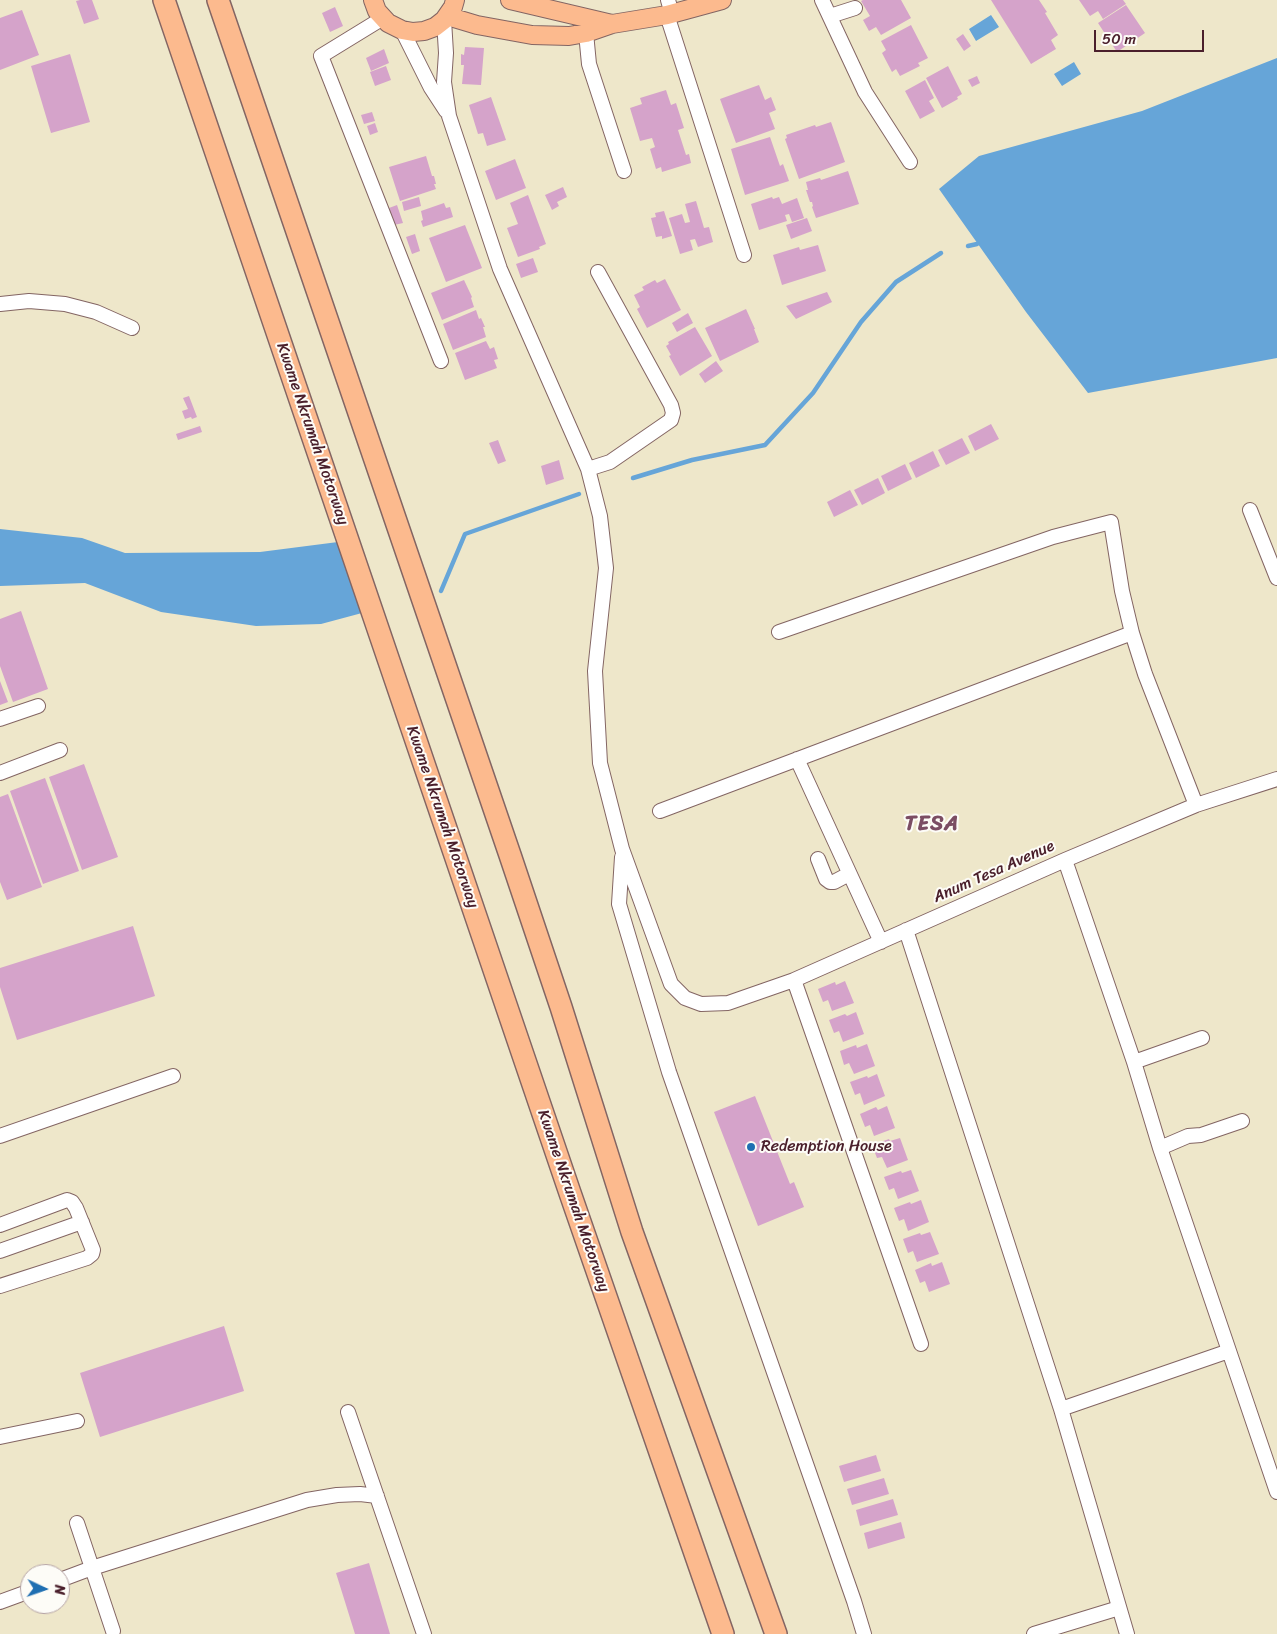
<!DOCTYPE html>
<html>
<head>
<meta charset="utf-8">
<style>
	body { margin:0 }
	#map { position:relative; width:1277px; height:1634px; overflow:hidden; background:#eee7ca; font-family:Sriracha,sans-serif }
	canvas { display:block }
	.north { position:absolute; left:20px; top:1564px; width:50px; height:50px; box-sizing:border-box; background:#fdfcf7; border:1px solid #b5a4a5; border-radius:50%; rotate:93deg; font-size:14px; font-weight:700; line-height:20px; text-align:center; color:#4a1f2b }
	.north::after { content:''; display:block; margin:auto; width:18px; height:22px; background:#1f6fb2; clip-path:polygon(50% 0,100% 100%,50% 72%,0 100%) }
	.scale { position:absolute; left:1094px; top:30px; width:110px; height:22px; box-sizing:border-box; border:2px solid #4a1f2b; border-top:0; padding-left:6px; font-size:15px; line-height:18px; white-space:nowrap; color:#4a1f2b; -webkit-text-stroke:4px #fdfcf7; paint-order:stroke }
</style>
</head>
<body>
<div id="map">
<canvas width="1277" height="1634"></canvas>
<div class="north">N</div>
<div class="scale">50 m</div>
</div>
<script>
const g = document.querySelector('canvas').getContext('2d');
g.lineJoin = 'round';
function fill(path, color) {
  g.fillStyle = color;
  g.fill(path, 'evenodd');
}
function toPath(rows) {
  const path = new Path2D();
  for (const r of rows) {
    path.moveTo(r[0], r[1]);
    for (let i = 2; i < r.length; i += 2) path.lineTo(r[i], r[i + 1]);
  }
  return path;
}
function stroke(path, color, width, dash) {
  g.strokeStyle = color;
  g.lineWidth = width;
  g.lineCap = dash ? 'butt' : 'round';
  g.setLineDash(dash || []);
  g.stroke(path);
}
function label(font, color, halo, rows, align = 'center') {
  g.font = font + ' Sriracha,sans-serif';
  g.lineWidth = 4;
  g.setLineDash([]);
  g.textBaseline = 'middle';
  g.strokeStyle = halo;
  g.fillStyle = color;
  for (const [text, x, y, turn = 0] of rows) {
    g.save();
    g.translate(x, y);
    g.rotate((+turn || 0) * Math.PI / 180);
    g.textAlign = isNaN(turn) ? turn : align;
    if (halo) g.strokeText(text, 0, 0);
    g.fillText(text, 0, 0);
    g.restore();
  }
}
fill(toPath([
	[991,15,999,27,976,41,969,29],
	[1277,58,1277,358,1088,393,1026,312,939,189,979,156,1142,111],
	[1074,62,1081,74,1062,86,1054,74],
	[0,529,82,538,125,553,260,552,338,542,362,613,321,624,256,626,161,612,85,583,0,586]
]), '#66a5d8');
stroke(toPath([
	[968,246,977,244],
	[633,478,692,460,765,445,813,393,861,322,896,282,941,253],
	[441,591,465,534,579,494]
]), '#66a5d8', 4.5);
fill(toPath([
	[80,0,92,0,99,19,84,24,76,1],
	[863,0,901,0,911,18,881,35,876,27,869,31,863,20,870,16,861,1],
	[991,0,1039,0,1047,12,1045,13,1058,35,1051,40,1056,49,1031,64],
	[1079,0,1123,0,1126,4,1103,19,1098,11,1090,16],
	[1126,5,1145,33,1117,52,1098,23],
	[335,7,343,26,330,32,322,13],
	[22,10,39,55,0,70,0,18],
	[911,25,928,58,918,63,920,66,900,76,896,69,892,72,882,53,886,50,881,41],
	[963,34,971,46,964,51,956,39],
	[465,47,484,48,481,85,462,84,464,65,461,65,461,54,464,55],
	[384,49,389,63,371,71,366,58],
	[70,54,90,122,51,133,31,66],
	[386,66,391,80,375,86,370,72],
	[948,66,962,94,957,97,958,99,942,108,926,78],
	[977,76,980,83,972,87,968,80],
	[925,80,934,98,929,101,935,111,920,119,905,91],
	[759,85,765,100,771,97,776,110,769,113,775,129,736,143,720,99],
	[666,90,671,105,676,103,684,128,678,130,686,155,689,154,691,163,662,172,661,167,656,169,650,149,655,147,652,138,640,141,630,108,642,104,640,98],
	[491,97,506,140,487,146,483,133,478,134,469,105],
	[372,112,375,121,364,124,361,115],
	[831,122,845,162,799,179,785,139,787,138,786,135,815,125,816,127],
	[375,123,378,132,370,135,367,126],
	[770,137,780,166,783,164,789,181,745,195,731,149],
	[426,156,432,176,434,176,436,184,434,184,436,189,400,201,389,167],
	[515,159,526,188,496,200,485,171],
	[848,171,859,204,816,218,812,207,813,206,812,202,810,202,806,190,808,190,806,182,820,178,821,180],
	[563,187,567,197,557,202,559,206,552,210,545,195],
	[528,195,546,244,539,247,540,249,518,257,507,228,518,224,510,203],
	[419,197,421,206,404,211,402,202],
	[772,197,773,199,779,197,782,204,797,198,804,218,792,222,789,214,785,215,787,221,759,230,751,204],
	[696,201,704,228,709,227,713,242,698,247,695,239,690,240,693,250,680,254,669,218,682,214,685,223,690,222,685,204],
	[444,203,446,208,450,207,453,217,423,227,421,221,423,220,421,211],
	[397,205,403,223,394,225,389,208],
	[664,211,672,236,662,239,662,236,656,237,651,218,656,217,655,213],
	[807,218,812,231,791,239,786,225],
	[465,225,482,268,446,282,429,238],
	[415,234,420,251,412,254,406,237],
	[818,245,826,271,782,285,773,255,799,247,800,250],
	[533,258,538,272,521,278,516,264],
	[665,279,681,310,647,328,637,309,640,307,634,295,644,290,642,287,655,280,657,283],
	[464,280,472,297,471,298,474,307,442,320,431,293],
	[827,292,832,302,796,319,786,306],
	[746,309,755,329,754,329,759,342,720,361,705,328],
	[476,310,479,319,481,318,485,327,483,327,486,337,453,350,443,324],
	[688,313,693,323,677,332,672,323],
	[695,327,712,356,680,376,669,356,671,355,666,346,669,344,668,342],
	[486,341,490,349,494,347,498,359,494,360,497,368,465,380,455,353],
	[716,361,723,371,705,383,699,374],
	[189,396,197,417,192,419,191,417,185,419,182,411,188,409,183,398],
	[991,424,999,439,975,451,968,436],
	[200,426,202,432,178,440,176,434],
	[962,438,970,453,946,465,938,450],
	[498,440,506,461,498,464,489,443],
	[933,451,940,466,916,478,909,463],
	[559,460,564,479,546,485,541,466],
	[905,464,912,479,888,491,881,476],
	[878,478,885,493,862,505,854,490],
	[850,490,858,505,834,517,827,502],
	[21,611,48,689,13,702,0,666,0,619],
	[0,681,8,702,0,705],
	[84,764,118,857,82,870,49,777],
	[45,778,79,871,43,884,10,791],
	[8,794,42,887,7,900,0,882,0,797],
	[133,926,155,996,17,1040,0,987,0,968],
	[845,981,854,1003,832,1011,828,1000,823,1002,818,989,835,982,836,985],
	[856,1012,864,1034,843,1042,839,1031,834,1033,829,1020,845,1014,847,1016],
	[867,1044,875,1066,854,1074,849,1063,844,1065,840,1051,856,1045,857,1048],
	[877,1074,885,1096,864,1105,860,1093,855,1095,850,1082,867,1076,868,1078],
	[755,1096,790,1184,794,1182,804,1207,758,1226,714,1112],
	[887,1106,895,1128,874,1136,870,1125,865,1127,860,1114,876,1107,878,1110],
	[900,1138,908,1160,887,1168,882,1157,877,1158,872,1145,889,1139,890,1141],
	[911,1170,919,1191,898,1199,894,1188,889,1190,884,1177,901,1171,902,1173],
	[921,1200,929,1222,908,1231,904,1219,899,1221,894,1208,910,1202,911,1204],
	[930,1232,939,1254,917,1262,913,1251,908,1253,903,1239,920,1233,921,1235],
	[942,1262,950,1284,929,1292,925,1281,920,1283,915,1270,931,1263,932,1266],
	[224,1326,244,1391,100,1437,80,1373],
	[876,1455,881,1471,844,1482,839,1466],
	[884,1478,889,1494,852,1505,847,1489],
	[893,1499,898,1515,860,1526,856,1510],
	[901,1522,905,1538,868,1549,864,1533],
	[369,1563,390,1634,355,1634,336,1573]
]), '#d5a3ca');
const minor = toPath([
	[668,0,672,14],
	[822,0,865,92,910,162],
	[667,15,744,255],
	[830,16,855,8],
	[383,18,321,56,441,361],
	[444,20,446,53,444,82,449,116,500,269,588,469,600,516,606,568,595,671,600,763,622,849,671,984,685,998,701,1004,728,1003,794,980,1065,860,1196,805,1277,779],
	[402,30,431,88,446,111],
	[586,33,589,64,624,171],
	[0,304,29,301,65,304,96,312,132,328],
	[588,469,610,462,671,420,673,413,671,405,598,272],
	[1250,510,1277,578],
	[779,632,1053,537,1111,522,1122,591,1132,633,1145,674,1196,805],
	[0,719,38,706],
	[797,759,881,942],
	[0,773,60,750],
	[660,811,1132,633],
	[622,857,619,904,669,1072,854,1601,864,1634],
	[818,859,826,879,830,882,834,882,849,874],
	[1065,860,1134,1062,1160,1148,1277,1492],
	[906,930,1061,1409,1127,1634],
	[794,980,921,1344],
	[1134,1062,1202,1038],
	[0,1136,173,1076],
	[1160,1148,1188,1136,1201,1135,1242,1121],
	[0,1225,67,1200,72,1202,76,1208,93,1250,92,1254,87,1258,0,1286],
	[0,1251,82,1222],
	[1061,1409,1229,1351],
	[348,1412,424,1634],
	[0,1437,77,1421],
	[77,1523,113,1631],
	[60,1580,92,1568,307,1500,337,1495,360,1494,377,1496],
	[0,1602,30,1591],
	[1034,1634,1119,1608]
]);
const major = toPath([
	[373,0,377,11,388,23,402,30,413,32,424,31,435,27,444,20,453,7,455,0],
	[510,0,612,24],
	[447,16,477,25,532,35,569,36,586,33,612,24,667,15,722,0]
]);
const highway = toPath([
	[164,0,570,1193,723,1634],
	[218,0,510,855,561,1007,632,1232,776,1634]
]);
stroke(minor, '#836563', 16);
stroke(major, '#836563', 20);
stroke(highway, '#836563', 24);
stroke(minor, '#fff', 14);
stroke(major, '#fcba8e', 18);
stroke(highway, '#fcba8e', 21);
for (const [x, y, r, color] of [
	[751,1147,5,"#1f6fb2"]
]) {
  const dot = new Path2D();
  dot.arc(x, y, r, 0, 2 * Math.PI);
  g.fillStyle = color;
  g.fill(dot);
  stroke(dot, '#fdfcf7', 2);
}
label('16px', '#4a1f2b', '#fdfcf7', [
	["Kwame Nkrumah Motorway",312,434,71],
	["Kwame Nkrumah Motorway",442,817,71],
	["Anum Tesa Avenue",994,872,-24],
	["Kwame Nkrumah Motorway",573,1201,71]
]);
label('16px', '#4a1f2b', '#fdfcf7', [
	["Redemption House",761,1147]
], 'left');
g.letterSpacing = '1px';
label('bold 21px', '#7b4d63', '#fdfcf7', [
	["TESA",932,825]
]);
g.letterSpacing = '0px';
</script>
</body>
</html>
